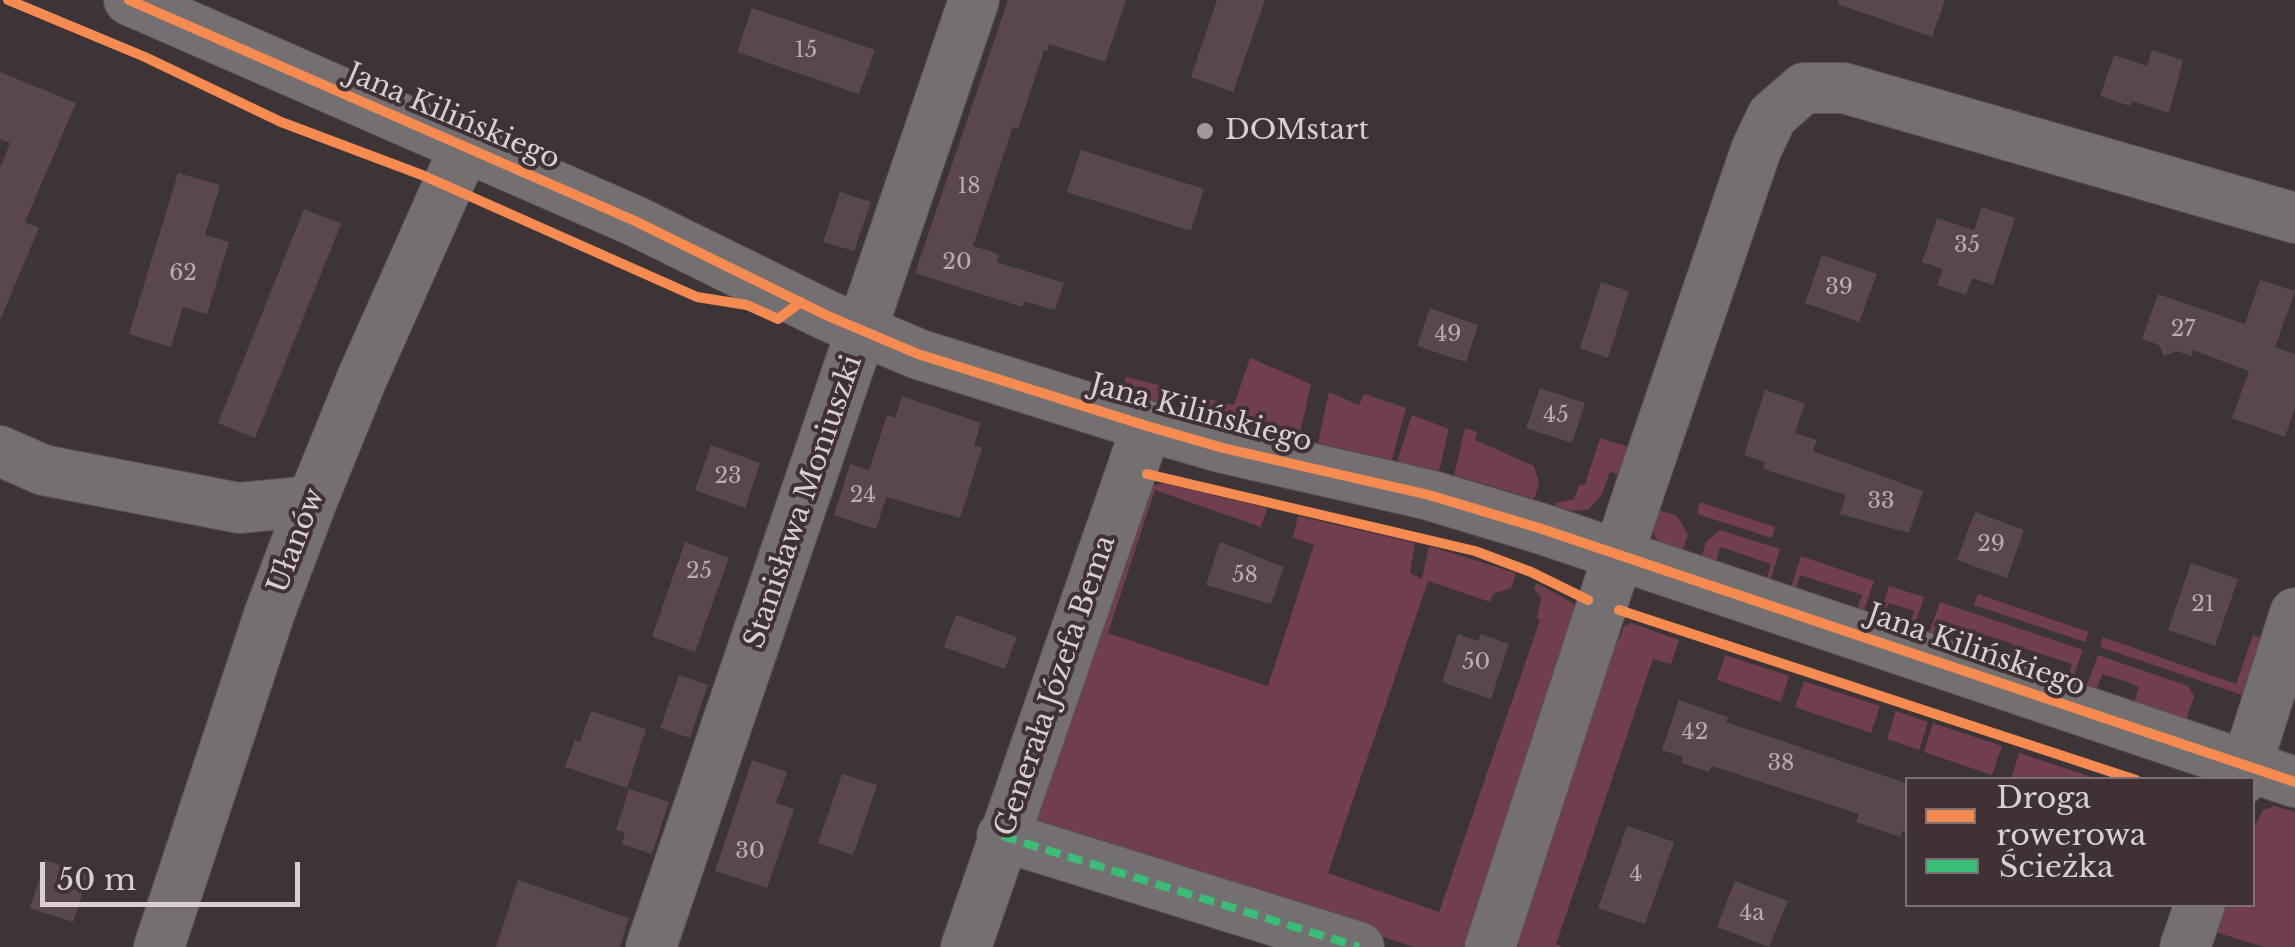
<!DOCTYPE html>
<html>
<head>
<meta charset="utf-8">
<style>
	body { margin:0 }
	#map { position:relative; width:2295px; height:947px; overflow:hidden; background:#3c3436; font-family:"Libre Baskerville",serif }
	canvas { display:block }
	.legend { position:absolute; left:1905px; top:777px; width:350px; height:130px; box-sizing:border-box; background:#403135; border:2px solid #7d7074; margin:0; padding:12px 18px; list-style:none; font-size:30px; color:#d9cfd2 }
	.legend li { display:flex; align-items:center; gap:20px; height:50px }
	.legend b { width:50px; border:2px solid #7d7074 }
	.scale { position:absolute; left:40px; top:862px; width:260px; height:45px; box-sizing:border-box; border:5px solid #d9cfd2; border-top:0; padding-left:12px; font-size:30px; line-height:35px; white-space:nowrap; color:#d9cfd2; -webkit-text-stroke:8px #403135; paint-order:stroke }
</style>
</head>
<body>
<div id="map">
<canvas width="2295" height="947"></canvas>
<ul class="legend">
<li><b style="height:12px;background:#f68b52"></b>Droga rowerowa</li>
<li><b style="height:12px;background:#3abd76"></b>Ścieżka</li>
</ul>
<div class="scale">50 m</div>
</div>
<script>
const g = document.querySelector('canvas').getContext('2d');
g.lineJoin = 'round';
function fill(path, color) {
  g.fillStyle = color;
  g.fill(path, 'evenodd');
}
function toPath(rows) {
  const path = new Path2D();
  for (const r of rows) {
    path.moveTo(r[0], r[1]);
    for (let i = 2; i < r.length; i += 2) path.lineTo(r[i], r[i + 1]);
  }
  return path;
}
function stroke(path, color, width, dash) {
  g.strokeStyle = color;
  g.lineWidth = width;
  g.lineCap = dash ? 'butt' : 'round';
  g.setLineDash(dash || []);
  g.stroke(path);
}
function label(font, color, halo, rows, align = 'center') {
  g.font = font + ' "Libre Baskerville",serif';
  g.lineWidth = 8;
  g.setLineDash([]);
  g.textBaseline = 'middle';
  g.strokeStyle = halo;
  g.fillStyle = color;
  for (const [text, x, y, turn = 0] of rows) {
    g.save();
    g.translate(x, y);
    g.rotate((+turn || 0) * Math.PI / 180);
    g.textAlign = isNaN(turn) ? turn : align;
    if (halo) g.strokeText(text, 0, 0);
    g.fillText(text, 0, 0);
    g.restore();
  }
}
fill(toPath([
	[1250,358,1311,384,1299,437,1193,413,1192,395,1234,405],
	[1126,377,1174,389,1174,408,1121,395],
	[1329,392,1359,405,1364,394,1406,408,1392,460,1318,443],
	[1412,415,1449,429,1439,471,1397,462],
	[1465,428,1477,432,1475,440,1534,466,1539,484,1534,499,1454,475],
	[1600,438,1644,452,1632,478,1610,472,1601,496,1588,510,1568,511,1555,507,1556,503,1574,499,1579,485,1585,484],
	[1163,483,1267,508,1261,527,1155,490,1108,633,1268,686,1314,545,1293,537,1298,516,1415,543,1410,573,1422,579,1429,546,1516,573,1511,588,1493,594,1490,602,1428,581,1328,873,1439,912,1540,620,1537,618,1541,598,1534,588,1536,583,1573,603,1575,607,1473,933,1463,947,1414,947,1024,820,1152,486],
	[1700,502,1775,527,1772,538,1697,514],
	[1653,508,1677,516,1688,534,1680,559,1658,542,1652,529],
	[1720,530,1780,549,1771,578,1765,586,1771,564,1733,551,1720,547,1714,569,1699,564,1706,542],
	[1801,556,1874,581,1861,619,1855,617,1862,595,1800,575,1793,597,1791,588],
	[1889,586,1924,597,1913,630,1907,634,1914,611,1889,603,1881,624,1879,618],
	[1978,594,2089,632,2085,642,1974,605],
	[1940,602,2083,650,2072,681,2065,687,2072,664,2023,648,2015,670,2006,667,2013,644,1939,620,1931,642,1928,635],
	[1631,623,1679,640,1671,664,1653,659,1556,944,1563,947,1519,947,1516,929,1610,634,1620,638,1624,626],
	[2253,635,2269,640,2245,696,2100,647,2103,637,2236,684],
	[1725,655,1789,676,1781,702,1717,680],
	[2098,655,2188,686,2194,696,2184,726,2132,709,2139,687,2127,682,2102,674,2094,696,2084,693],
	[1804,681,1880,706,1871,733,1795,707],
	[1896,711,1928,722,1919,750,1887,739],
	[1933,723,2002,746,1992,775,1924,752],
	[2019,753,2095,778,2094,779,2011,779],
	[2275,806,2295,812,2295,947,2263,947,2206,929,2215,905,2252,904,2253,829,2263,810]
]), '#703e4d');
fill(toPath([
	[1008,0,1126,0,1105,62,1049,44,1047,51,1044,50,1018,129,1013,127,973,246,999,254,997,262,1064,283,1055,310,1024,301,1022,307,915,273],
	[1217,0,1265,0,1233,92,1191,77],
	[1839,0,1945,0,1932,37,1838,4],
	[752,8,875,50,859,94,737,52],
	[2152,50,2183,60,2169,113,2132,101,2130,106,2100,96,2114,55,2147,66],
	[0,72,76,103,25,222,39,228,0,320,0,168,10,143,0,139],
	[1081,150,1204,189,1191,231,1067,192],
	[178,173,220,185,205,235,229,242,207,314,183,307,171,347,129,334],
	[840,192,871,202,854,251,823,242],
	[1982,207,2015,218,1993,285,1972,278,1966,295,1937,285,1943,269,1922,262,1937,218,1974,230],
	[304,209,341,224,255,438,218,423],
	[1822,255,1877,274,1859,322,1805,303],
	[2260,280,2295,291,2275,347,2295,354,2295,408,2285,437,2232,418,2249,371,2193,350,2192,356,2176,351,2164,356,2159,345,2142,339,2158,294,2245,324],
	[1601,282,1629,291,1608,358,1580,348],
	[1430,308,1478,325,1466,362,1417,346],
	[1540,388,1585,403,1572,443,1526,428],
	[1765,390,1805,403,1795,433,1817,440,1813,451,1923,491,1909,533,1840,514,1846,495,1763,469,1765,462,1744,455],
	[902,396,981,423,974,445,982,448,960,518,886,497,876,529,834,515,850,464,869,470,887,415,895,418],
	[711,445,760,463,745,508,695,490],
	[1975,512,2024,530,2007,578,1957,560],
	[685,542,729,558,695,652,652,637],
	[1220,542,1284,567,1271,604,1206,585],
	[2191,563,2238,579,2215,646,2168,630],
	[956,615,1017,637,1005,669,944,647],
	[1458,634,1478,641,1481,634,1509,644,1491,699,1442,682],
	[679,675,708,685,690,738,660,728],
	[1679,700,1728,717,1726,722,1908,784,1908,833,1902,831,1900,837,1856,822,1859,814,1712,766,1709,772,1681,763,1683,757,1662,750],
	[591,711,646,729,627,788,565,767,575,740,580,742],
	[752,760,787,772,776,803,794,809,767,888,715,871],
	[842,774,877,785,853,855,818,843],
	[629,789,669,802,652,854,622,844,625,832,616,830],
	[1627,826,1674,842,1645,924,1598,908],
	[45,860,89,874,73,922,30,908],
	[518,880,629,918,620,947,496,947],
	[1735,881,1788,901,1769,947,1717,927]
]), '#5a474d');
const minor = toPath([
	[129,0,635,221,828,316,918,354,1147,426,1223,448,1429,495,1539,528,2295,782],
	[0,451,43,470,239,508,312,501],
	[2242,780,2295,613],
	[1002,836,1359,947],
	[159,947,270,612,312,501,363,376,465,147],
	[651,947,974,0],
	[966,947,1147,426],
	[1490,947,1639,492,1756,150,1772,116,1804,88,1844,88,2295,218],
	[2185,947,2200,904]
]);
stroke(minor, '#575052', 52);
stroke(minor, '#746f70', 50);
stroke(toPath([
	[1002,836,1359,947]
]), '#3abd76', 8, [15, 8]);
stroke(toPath([
	[8,0,145,57,281,122,422,175,697,297,747,305,778,319,801,302],
	[129,0,635,221,828,316,918,354,1147,426,1223,448,1429,495,1539,528,2295,782],
	[1147,474,1475,551,1531,572,1588,600],
	[1619,610,2136,780]
]), '#f68b52', 10);
for (const [x, y, r, color] of [
	[1205,131,10,"#a2999b"]
]) {
  const dot = new Path2D();
  dot.arc(x, y, r, 0, 2 * Math.PI);
  g.fillStyle = color;
  g.fill(dot);
  stroke(dot, '#403135', 4);
}
label('22px', '#b9adb1', null, [
	["15",806,51],
	["18",969,187],
	["35",1967,246],
	["20",957,263],
	["62",183,274],
	["39",1839,288],
	["27",2183,330],
	["49",1448,335],
	["45",1556,416],
	["23",728,477],
	["24",863,496],
	["33",1881,502],
	["29",1991,545],
	["25",699,572],
	["58",1245,576],
	["21",2203,605],
	["50",1476,663],
	["42",1695,733],
	["38",1781,764],
	["30",750,852],
	["4",1636,875],
	["4a",1752,914]
]);
label('28px', '#d9cfd2', '#403135', [
	["Jana Kilińskiego",453,117,23],
	["Jana Kilińskiego",1201,414,15],
	["Stanisława Moniuszki",804,502,-71],
	["Ułanów",297,541,-69],
	["Jana Kilińskiego",1976,651,19],
	["Generała Józefa Bema",1056,686,-71]
]);
label('28px', '#d9cfd2', '#403135', [
	["DOMstart",1225,131]
], 'left');
</script>
</body>
</html>
